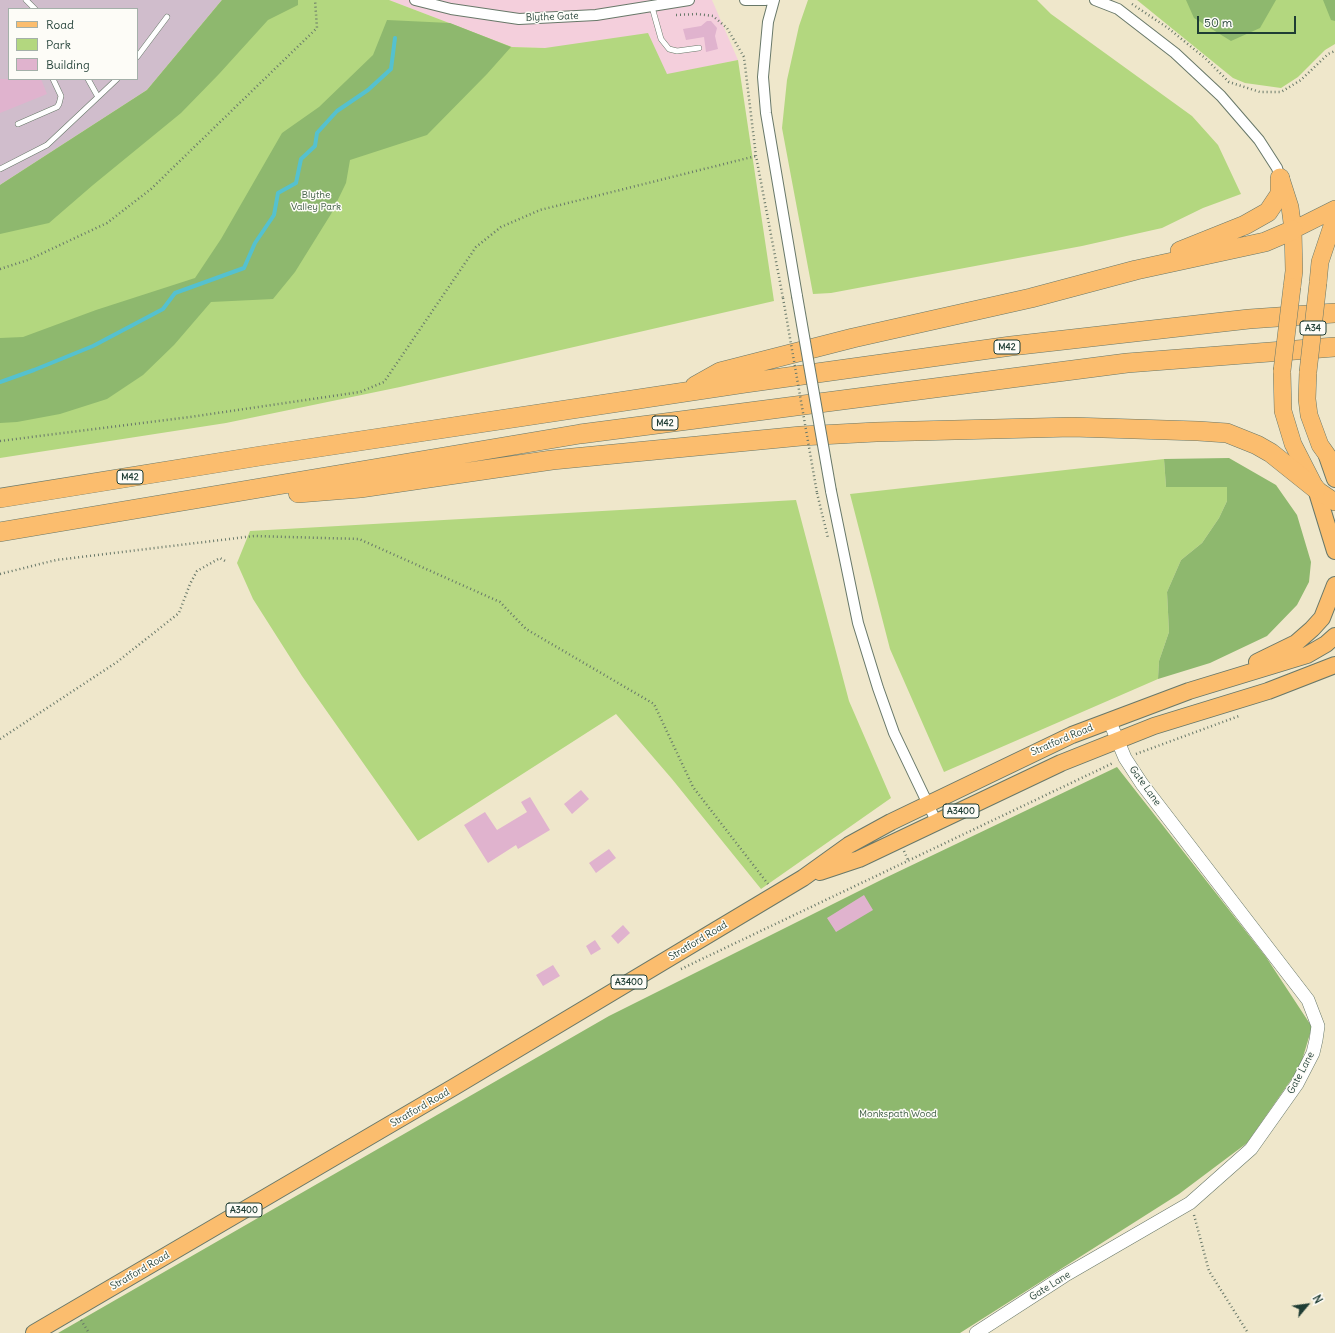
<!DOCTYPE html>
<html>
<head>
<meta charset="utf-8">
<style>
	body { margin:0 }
	#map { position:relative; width:1335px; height:1333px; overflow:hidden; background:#efe7cb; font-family:Delius,sans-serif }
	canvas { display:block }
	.legend { position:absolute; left:8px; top:8px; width:130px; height:72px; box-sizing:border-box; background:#fdfcf7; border:1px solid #a4b0a9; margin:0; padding:5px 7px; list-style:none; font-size:12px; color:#1f3d34 }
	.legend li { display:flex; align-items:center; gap:8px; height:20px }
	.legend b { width:20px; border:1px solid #a4b0a9 }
	.north { position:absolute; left:1287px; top:1285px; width:40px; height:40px; -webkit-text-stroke:3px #fdfcf7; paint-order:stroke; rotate:61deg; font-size:11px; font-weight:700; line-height:16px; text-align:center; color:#1f3d34 }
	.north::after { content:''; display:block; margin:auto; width:14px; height:18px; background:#1f3d34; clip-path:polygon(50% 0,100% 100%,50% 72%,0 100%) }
	.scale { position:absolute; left:1197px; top:16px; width:99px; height:18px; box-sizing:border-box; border:2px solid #1f3d34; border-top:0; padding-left:5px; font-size:12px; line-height:14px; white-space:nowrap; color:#1f3d34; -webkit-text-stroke:3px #fdfcf7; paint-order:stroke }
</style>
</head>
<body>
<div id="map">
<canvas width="1335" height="1333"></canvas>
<ul class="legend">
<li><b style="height:5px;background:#fbbd6e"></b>Road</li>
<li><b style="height:11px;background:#b3d77f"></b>Park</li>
<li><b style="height:11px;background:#e0b3ce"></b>Building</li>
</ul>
<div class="north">N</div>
<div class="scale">50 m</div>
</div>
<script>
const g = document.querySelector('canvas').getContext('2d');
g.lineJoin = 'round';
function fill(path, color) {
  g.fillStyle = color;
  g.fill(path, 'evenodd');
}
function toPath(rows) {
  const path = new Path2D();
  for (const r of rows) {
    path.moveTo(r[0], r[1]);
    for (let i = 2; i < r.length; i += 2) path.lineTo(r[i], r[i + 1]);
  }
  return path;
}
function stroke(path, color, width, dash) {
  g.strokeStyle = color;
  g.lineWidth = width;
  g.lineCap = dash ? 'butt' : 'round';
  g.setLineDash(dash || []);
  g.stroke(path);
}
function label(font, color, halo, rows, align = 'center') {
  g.font = font + ' Delius,sans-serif';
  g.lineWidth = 3;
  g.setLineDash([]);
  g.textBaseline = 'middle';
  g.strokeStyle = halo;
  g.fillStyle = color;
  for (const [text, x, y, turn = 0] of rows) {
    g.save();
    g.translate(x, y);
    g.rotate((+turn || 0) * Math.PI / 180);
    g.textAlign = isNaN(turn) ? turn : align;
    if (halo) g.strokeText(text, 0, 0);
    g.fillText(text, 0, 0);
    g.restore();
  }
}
fill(toPath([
	[389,0,712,0,738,60,667,75,545,48,511,47]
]), '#f4cfdc');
fill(toPath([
	[0,0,222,0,147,90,0,185],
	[9,9,137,9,137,79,9,79]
]), '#d0bdcc');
fill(toPath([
	[222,0,389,0,512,47,545,48,648,33,667,74,738,60,774,301,400,387,226,423,0,458,0,185,147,90],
	[808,0,1037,0,1051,14,1192,116,1218,145,1241,194,1203,208,1162,228,1082,246,831,293,813,294,782,128,787,80,799,26],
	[1137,0,1335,0,1335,44,1325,50,1298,77,1281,88,1245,83,1233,78],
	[1164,459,1166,487,1227,487,1227,501,1219,518,1202,543,1181,560,1167,592,1169,632,1159,661,1158,679,944,772,890,649,850,494],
	[796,500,849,701,891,798,761,889,672,779,616,714,418,841,302,676,253,599,237,563,250,531]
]), '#b3d77f');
fill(toPath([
	[222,0,298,0,298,5,268,20,219,74,181,113,93,185,49,223,0,234,0,185,147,90],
	[1186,0,1276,0,1260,28,1231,41,1194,18],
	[1323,0,1335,0,1335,21,1331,20],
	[387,20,450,23,511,47,487,74,427,135,350,160,346,183,331,214,295,272,273,299,211,302,174,345,143,375,107,399,60,414,17,422,0,423,0,338,23,337,96,310,195,278,221,239,282,133,319,107,373,55],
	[1229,458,1276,485,1297,515,1311,562,1309,582,1297,605,1267,636,1210,663,1158,679,1159,661,1169,632,1167,592,1181,560,1202,543,1219,518,1227,501,1227,487,1166,487,1164,459],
	[1117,767,1266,957,1312,1027,1300,1067,1247,1143,1179,1194,960,1333,58,1333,609,1016,885,878]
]), '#8eb86e');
stroke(toPath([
	[0,382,34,370,93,346,163,309,175,293,244,268,255,243,274,215,278,193,296,183,301,159,315,146,317,133,337,111,368,90,391,69,395,38]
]), '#55c1cf', 4);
fill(toPath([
	[707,21,711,21,717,28,715,36,718,49,706,52,704,37,686,40,683,29,701,26],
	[0,79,41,79,47,94,0,113],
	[581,790,589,799,572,814,564,804],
	[530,797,550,830,518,849,516,845,488,863,464,825,485,812,497,830,527,812,521,802],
	[609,849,616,858,596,873,589,863],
	[864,895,873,910,836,932,827,918],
	[623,925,630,933,618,944,611,936],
	[595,940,601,949,591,955,586,946],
	[553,965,560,976,543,986,536,975]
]), '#e0b3ce');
const service = toPath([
	[26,0,35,9],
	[652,7,661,39,669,49,677,51,699,48],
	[137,57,167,17],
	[88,79,98,97,117,79],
	[18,124,57,107,59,104,61,96,53,79],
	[0,169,47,145,98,97]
]);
const minor = toPath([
	[415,0,451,9,519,19,596,15,689,0],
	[745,0,766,0],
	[774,0,768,22,763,77,766,113,797,296],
	[1095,0,1118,9,1175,53,1221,96,1259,140,1277,168,1280,178],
	[831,491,858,623,878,688,894,733,937,823]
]);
const tertiary = toPath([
	[976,1333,1064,1276,1190,1203,1251,1149,1297,1084,1313,1053,1316,1040,1318,1026,1308,1000,1142,784,1125,758,1109,720]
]);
const primary = toPath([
	[1327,456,1335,479],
	[1316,489,1335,551],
	[1257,662,1296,643,1312,629,1322,618,1335,585],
	[820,872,859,859,1061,763,1154,726,1268,691,1335,665],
	[34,1333,454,1087,803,878,849,845,891,822,1072,735,1189,691,1307,655,1326,644,1335,636]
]);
const trunk = toPath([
	[1281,179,1290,207,1293,230,1294,271,1292,287],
	[1293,230,1335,209],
	[1318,283,1320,262,1335,217],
	[1282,371,1283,411,1293,444,1316,489,1335,502],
	[1308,372,1307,399,1309,415,1320,445,1335,466]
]);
const motorway = toPath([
	[1180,251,1245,225,1268,212,1280,194,1280,178],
	[695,386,720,372,853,338,1031,298,1136,270,1265,242,1293,230],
	[298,493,360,488,552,460,801,436,876,432,1072,427,1198,431,1227,433,1257,445,1271,453,1316,489],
	[0,498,260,456,745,383,1011,346,1249,319,1335,313],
	[0,532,580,434,1127,363,1335,347]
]);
stroke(service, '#687869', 6);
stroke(minor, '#687869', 12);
stroke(tertiary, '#687869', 14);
stroke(primary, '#687869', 18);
stroke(trunk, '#687869', 18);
stroke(motorway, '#687869', 20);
stroke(toPath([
	[1132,4,1168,28,1205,58,1229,82,1260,92,1281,92,1301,80,1328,54,1335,51],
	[676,15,697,14,713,16,727,28,744,57,756,156,783,298],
	[0,269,28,260,107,223,151,189,317,28,315,0],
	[0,441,190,417,360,392,384,382,476,247,501,227,540,210,756,156],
	[817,493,828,538],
	[0,574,56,560,254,536,359,539,500,602,526,629,654,704,693,787,768,884],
	[0,739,117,662,179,613,190,584,197,571,220,558,227,562],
	[1136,754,1239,716],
	[904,851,908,860],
	[681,969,1113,763],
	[1194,1215,1209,1271,1248,1333],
	[81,1320,89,1333]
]), '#687869', 2.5, [1, 3]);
stroke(service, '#fff', 5);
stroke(minor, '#fff', 10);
stroke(tertiary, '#fff', 13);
stroke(primary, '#fbbd6e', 16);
stroke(trunk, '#fbbd6e', 17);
stroke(motorway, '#fbbd6e', 19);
const minorBridge = toPath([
	[797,296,831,491]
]);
const trunkBridge = toPath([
	[1282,371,1292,287],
	[1308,372,1318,283]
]);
stroke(minorBridge, '#687869', 12, []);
stroke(trunkBridge, '#687869', 18, []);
stroke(toPath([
	[783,298,817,493]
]), '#687869', 2.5, [1, 3]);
stroke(minorBridge, '#fff', 10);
stroke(trunkBridge, '#fbbd6e', 17);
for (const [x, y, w] of [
	[1313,328,26],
	[1007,347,26],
	[665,423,26],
	[130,477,26],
	[961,811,36],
	[629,982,36],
	[244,1210,36]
]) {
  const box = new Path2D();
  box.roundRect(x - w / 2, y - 7, w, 14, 3);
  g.fillStyle = '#fdfcf7';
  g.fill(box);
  stroke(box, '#1f3d34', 1);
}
label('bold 9px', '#1f3d34', null, [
	["A34",1313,328],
	["M42",1007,347],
	["M42",665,423],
	["M42",130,477],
	["A3400",961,811],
	["A3400",629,982],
	["A3400",244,1210]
]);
label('10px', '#1f3d34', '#fdfcf7', [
	["Blythe Gate",552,17,-2],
	["Stratford Road",1062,740,-23],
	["Gate Lane",1145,786,54],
	["Stratford Road",698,941,-31],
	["Gate Lane",1301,1073,-62],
	["Stratford Road",420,1108,-30],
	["Stratford Road",140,1271,-30],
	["Gate Lane",1050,1286,-32]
]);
label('10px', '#3d5c43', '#fdfcf7', [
	["Blythe",316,195],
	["Valley Park",316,207],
	["Monkspath Wood",898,1114]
]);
</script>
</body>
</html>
